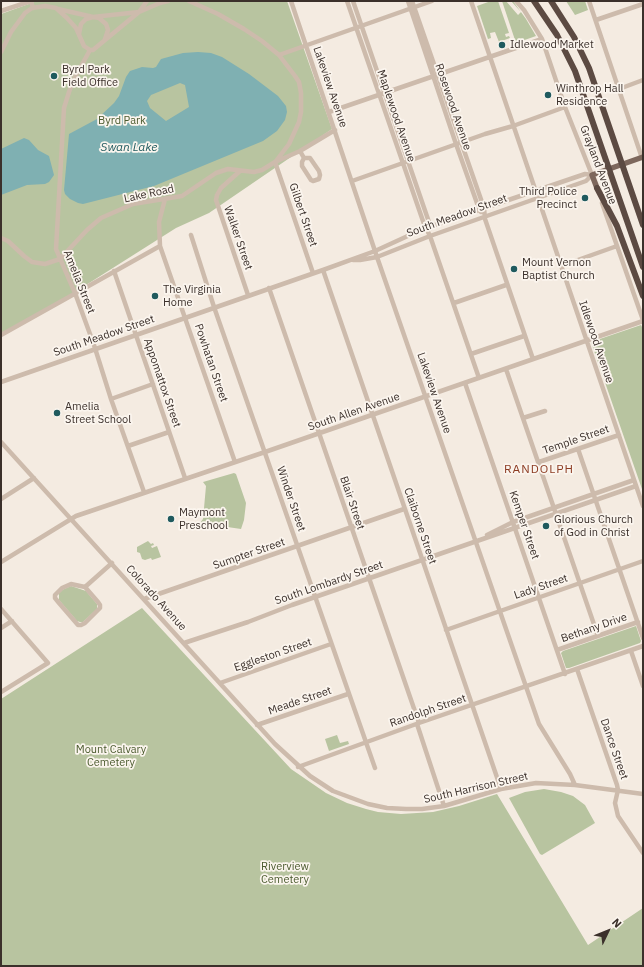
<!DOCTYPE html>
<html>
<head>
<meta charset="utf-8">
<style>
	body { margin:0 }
	#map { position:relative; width:644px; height:967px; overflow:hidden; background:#f4ebe1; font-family:"IBM Plex Sans",sans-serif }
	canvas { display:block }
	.frame { position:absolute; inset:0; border:2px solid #3b302b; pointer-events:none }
	.north { position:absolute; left:588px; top:911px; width:40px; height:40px; -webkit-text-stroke:3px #fbf5ee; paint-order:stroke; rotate:47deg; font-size:11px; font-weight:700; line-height:16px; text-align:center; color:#3b302b }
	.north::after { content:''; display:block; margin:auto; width:14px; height:18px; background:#3b302b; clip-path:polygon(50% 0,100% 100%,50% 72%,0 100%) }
</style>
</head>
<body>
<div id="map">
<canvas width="644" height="967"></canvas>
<div class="frame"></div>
<div class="north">N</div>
</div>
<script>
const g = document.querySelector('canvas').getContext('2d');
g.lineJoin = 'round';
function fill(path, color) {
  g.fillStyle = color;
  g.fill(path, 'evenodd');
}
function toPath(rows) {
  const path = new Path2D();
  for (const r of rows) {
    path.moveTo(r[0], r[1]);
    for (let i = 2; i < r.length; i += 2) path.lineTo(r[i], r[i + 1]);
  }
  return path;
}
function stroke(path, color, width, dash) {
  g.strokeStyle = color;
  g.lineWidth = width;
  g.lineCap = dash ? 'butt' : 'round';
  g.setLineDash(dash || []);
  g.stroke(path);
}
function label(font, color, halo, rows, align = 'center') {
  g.font = font + ' "IBM Plex Sans",sans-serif';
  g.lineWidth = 3.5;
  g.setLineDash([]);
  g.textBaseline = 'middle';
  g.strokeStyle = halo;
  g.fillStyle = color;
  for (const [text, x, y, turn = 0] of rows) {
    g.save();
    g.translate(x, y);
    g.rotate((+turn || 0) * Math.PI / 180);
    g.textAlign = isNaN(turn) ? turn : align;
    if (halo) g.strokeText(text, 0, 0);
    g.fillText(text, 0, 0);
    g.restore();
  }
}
fill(toPath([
	[37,1,287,1,332,129,209,213,176,228,75,292,1,334,1,14],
	[491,1,498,1,509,33,505,34,506,37,509,36,510,38,499,42,495,32,490,33,491,38,488,39,477,6],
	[502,1,506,1,518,15,521,12,511,1,513,1,526,19,536,36,516,43],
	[566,1,585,1,588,10,575,15],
	[641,325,643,329,643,492,591,342],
	[234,473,236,474,246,503,244,520,241,529,207,524,203,525,200,523,203,519,206,486,203,482],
	[148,541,151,544,153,543,154,545,151,546,152,548,157,546,161,557,152,560,151,558,145,560,142,559,140,553,137,552,137,547],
	[71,586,86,591,97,604,97,609,83,622,80,622,77,621,59,600,59,593,62,590],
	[142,608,291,769,326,793,347,803,366,809,378,812,401,814,433,812,459,806,497,794,588,945,643,908,643,966,1,966,1,699],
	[636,626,641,641,640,643,569,668,566,668,561,653,563,651],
	[337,735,340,743,348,741,349,744,329,751,325,739],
	[544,789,561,792,573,796,585,805,595,823,542,855,540,854,509,798,525,792]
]), '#b8c4a0');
fill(toPath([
	[198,52,211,53,222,57,249,74,278,96,286,106,287,112,285,120,277,131,263,141,154,186,83,204,78,203,70,199,65,194,64,190,69,134,97,119,114,103,119,96,126,77,130,71,142,67,153,68,156,67,161,59,183,53],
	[180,83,185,85,189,107,166,121,150,108,147,101,151,95],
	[24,138,29,140,38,150,49,156,54,175,49,182,45,184,27,185,1,195,1,149]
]), '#7fb0b2');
stroke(toPath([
	[189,1,218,14,244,29,262,41,279,55,295,76,299,82,301,93,301,112,299,122,289,144,276,161],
	[291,1,377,257,539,724,570,774,575,785],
	[347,1,424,224,430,236,479,378],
	[353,1,431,228],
	[408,1,456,144,478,206,481,212],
	[412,1,484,208,485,219,533,359],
	[471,1,643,506],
	[516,1,524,10,542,39,565,107,592,175],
	[589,1,642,158],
	[58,9,93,17,139,12,160,3,168,1],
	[1,11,31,1,33,8],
	[596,20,643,4],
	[79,34,81,24,86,19,93,17,99,18,106,24,108,30,105,39],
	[90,50,74,79,69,92,64,108,56,249,75,293,94,345,111,399,144,492],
	[90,50,93,50,99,45,139,12,147,1],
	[1,52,11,32,25,13,32,8,45,6,56,8,67,18,76,28,84,46,90,50],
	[279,55,432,1],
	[619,89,643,80],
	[329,112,542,39],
	[300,151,304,158,302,162,302,166,311,180,313,181,319,179,320,175,319,171,310,158,304,158],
	[275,162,313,273],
	[240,171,221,188,217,195,216,200,248,295],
	[352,181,485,134,513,126,565,107],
	[165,199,159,222,160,246,235,462],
	[602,203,643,320],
	[191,235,214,307,375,768],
	[1,238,8,241,24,256,32,262,45,264,60,259,87,230,101,218,133,204,182,196,216,173,228,169,254,172,262,170,275,162,300,151,335,130],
	[353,260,360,260,377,257,430,236,586,181,592,175],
	[561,266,617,246],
	[323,270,501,789],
	[114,271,185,478],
	[269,288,419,723],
	[454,303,506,285],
	[1,335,160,246],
	[471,354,524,336],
	[506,369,598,636],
	[1,382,323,270,375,251,423,229,585,174,592,175],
	[465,383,565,674],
	[111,399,153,384],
	[523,418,545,411],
	[1,442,275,744,310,776,333,791,368,804,387,808,406,809,422,809,444,806,501,789,536,783,575,785,643,794],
	[128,446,169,432],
	[578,449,643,638],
	[539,462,619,435],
	[1,499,34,478],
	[487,535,513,522,634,480],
	[1,562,76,516,265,452,643,321],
	[85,587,98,602,100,605,100,608,85,623,81,625,78,625,59,603,55,598,55,595,62,588,71,584,85,587,112,563],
	[144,599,404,509],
	[1,609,48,663,1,692],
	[1,628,12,621],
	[446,630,643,561],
	[184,643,248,622,292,605,636,486],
	[557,650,638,622],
	[631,651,643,686],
	[577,669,617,785,618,790,615,803,618,816,643,853],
	[220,683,331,644],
	[417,724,444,806],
	[257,725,348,694],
	[298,767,419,723,643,646]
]), '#cdbbac', 4.5);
stroke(toPath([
	[597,188,592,175,643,157]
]), '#7d675c', 5.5);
stroke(toPath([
	[534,1,557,35,575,71,643,267],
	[551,1,574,37,589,68,643,225],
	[597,188,617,226,643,296]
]), '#5c4a42', 6);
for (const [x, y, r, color] of [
	[502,45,4,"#1f5a5e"],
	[54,76,4,"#1f5a5e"],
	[548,95,4,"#1f5a5e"],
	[585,198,4,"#1f5a5e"],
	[514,269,4,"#1f5a5e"],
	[155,296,4,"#1f5a5e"],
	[57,413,4,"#1f5a5e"],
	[171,519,4,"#1f5a5e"],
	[546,526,4,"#1f5a5e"]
]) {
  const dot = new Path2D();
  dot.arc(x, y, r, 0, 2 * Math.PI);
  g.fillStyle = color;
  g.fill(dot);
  stroke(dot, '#fbf5ee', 1.5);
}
label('11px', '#3b302b', '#fbf5ee', [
	["Idlewood Market",510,45],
	["Byrd Park",62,70],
	["Field Office",62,83],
	["Winthrop Hall",556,89],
	["Residence",556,102],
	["Third Police",577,192,"right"],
	["Precinct",577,205,"right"],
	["Mount Vernon",522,263],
	["Baptist Church",522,276],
	["The Virginia",163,290],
	["Home",163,303],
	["Amelia",65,407],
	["Street School",65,420],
	["Maymont",179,513],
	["Preschool",179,526],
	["Glorious Church",554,520],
	["of God in Christ",554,533]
], 'left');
label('11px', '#3b302b', '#fbf5ee', [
	["Lakeview Avenue",330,87,71],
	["Rosewood Avenue",453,107,71],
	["Maplewood Avenue",396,116,71],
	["Grayland Avenue",598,165,69],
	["Lake Road",149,194,-12],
	["Gilbert Street",303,215,71],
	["South Meadow Street",457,216,-20],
	["Walker Street",238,238,71],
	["Amelia Street",79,282,68],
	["South Meadow Street",104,336,-19],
	["Idlewood Avenue",596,342,71],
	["Powhatan Street",211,363,71],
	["Appomattox Street",162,383,71],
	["Lakeview Avenue",434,393,71],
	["South Allen Avenue",354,412,-19],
	["Temple Street",576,440,-19],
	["Winder Street",291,499,71],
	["Blair Street",352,503,71],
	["Kemper Street",524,525,71],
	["Claiborne Street",420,526,71],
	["Sumpter Street",249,554,-19],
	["South Lombardy Street",329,583,-19],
	["Lady Street",541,587,-19],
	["Colorado Avenue",156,598,48],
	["Bethany Drive",594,628,-19],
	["Eggleston Street",273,655,-19],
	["Meade Street",300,701,-19],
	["Randolph Street",428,711,-19],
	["Dance Street",614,749,71],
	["South Harrison Street",476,788,-13]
]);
label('11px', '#4a5a2e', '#fbf5ee', [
	["Byrd Park",122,121],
	["Mount Calvary",111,750],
	["Cemetery",111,763],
	["Riverview",285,867],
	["Cemetery",285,880]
]);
label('italic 12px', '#1f5a5e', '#fbf5ee', [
	["Swan Lake",129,148]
]);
g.letterSpacing = '1px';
label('12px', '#8c3b22', '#fbf5ee', [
	["RANDOLPH",539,470]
]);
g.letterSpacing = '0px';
</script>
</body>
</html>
